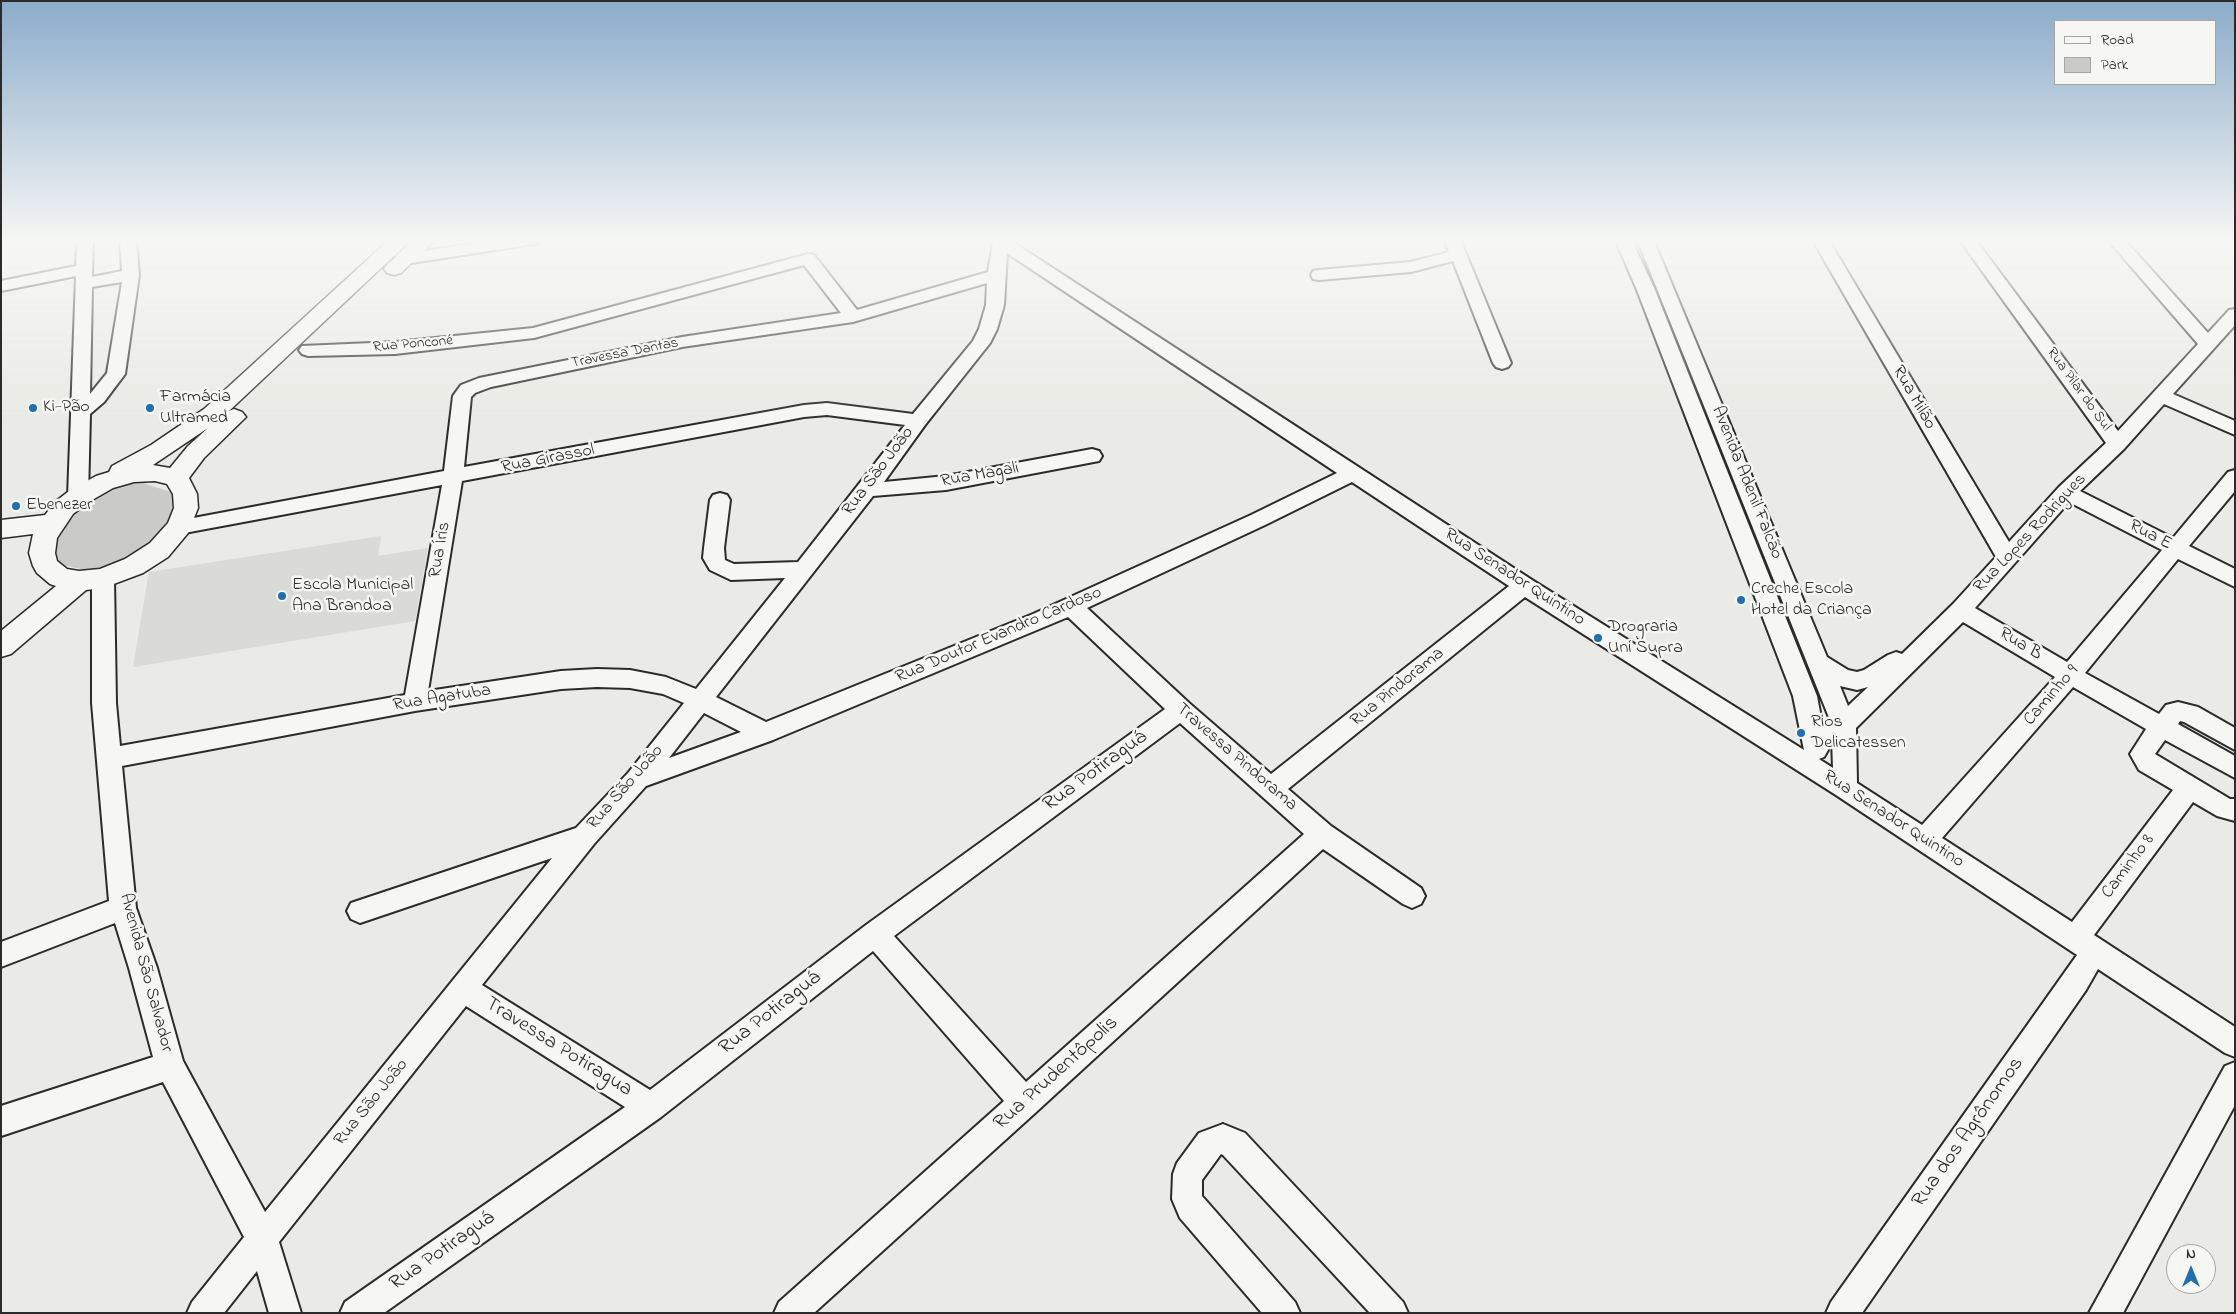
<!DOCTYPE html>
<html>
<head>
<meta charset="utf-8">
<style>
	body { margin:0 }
	#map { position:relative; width:2236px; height:1314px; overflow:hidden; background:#eaeae6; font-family:"Indie Flower",sans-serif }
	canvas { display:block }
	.frame { position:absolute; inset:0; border:2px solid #2b2b2b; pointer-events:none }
	.legend { position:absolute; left:2054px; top:20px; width:162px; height:65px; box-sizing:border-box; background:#f6f6f2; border:1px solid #a5a5a2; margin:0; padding:6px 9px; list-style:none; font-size:15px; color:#2b2b2b }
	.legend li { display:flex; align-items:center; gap:10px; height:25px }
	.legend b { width:25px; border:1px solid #a5a5a2 }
	.north { position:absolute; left:2166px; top:1244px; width:50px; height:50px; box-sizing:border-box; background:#f6f6f2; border:1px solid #a5a5a2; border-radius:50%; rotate:0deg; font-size:14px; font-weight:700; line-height:20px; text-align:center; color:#2b2b2b }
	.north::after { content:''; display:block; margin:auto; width:18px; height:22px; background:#1f6fb2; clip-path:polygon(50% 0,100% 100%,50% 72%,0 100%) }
</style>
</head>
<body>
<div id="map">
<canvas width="2236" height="1314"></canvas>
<div class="frame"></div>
<ul class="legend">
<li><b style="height:6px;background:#f6f6f2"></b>Road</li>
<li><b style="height:14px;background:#cacac7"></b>Park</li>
</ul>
<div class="north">N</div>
</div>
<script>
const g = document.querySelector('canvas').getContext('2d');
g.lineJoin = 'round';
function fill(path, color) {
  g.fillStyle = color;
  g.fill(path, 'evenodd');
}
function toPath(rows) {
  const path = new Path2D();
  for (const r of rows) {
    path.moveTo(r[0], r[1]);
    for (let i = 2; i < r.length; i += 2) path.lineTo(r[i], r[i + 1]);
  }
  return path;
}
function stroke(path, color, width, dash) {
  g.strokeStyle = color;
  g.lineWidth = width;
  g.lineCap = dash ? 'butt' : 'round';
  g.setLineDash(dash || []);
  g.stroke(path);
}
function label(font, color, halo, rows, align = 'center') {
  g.font = font + ' "Indie Flower",sans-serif';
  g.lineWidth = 5;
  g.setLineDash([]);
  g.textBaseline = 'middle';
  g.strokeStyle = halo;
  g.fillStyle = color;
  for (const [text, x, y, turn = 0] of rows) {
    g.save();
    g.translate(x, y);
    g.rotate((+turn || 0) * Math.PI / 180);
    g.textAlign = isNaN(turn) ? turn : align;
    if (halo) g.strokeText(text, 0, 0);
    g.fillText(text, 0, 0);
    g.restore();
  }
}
fill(toPath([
	[381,536,378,556,428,548,415,621,133,667,149,572]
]), '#dadad6');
fill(toPath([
	[137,481,174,493,170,524,141,556,95,572,58,564,54,539,73,512,104,489]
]), '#cacac7');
const minor = toPath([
	[77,239,93,239,92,277,122,271,120,239,136,239,139,275,125,374,104,402,90,414,88,497,85,502,78,504,71,502,68,497,76,276,1,291,1,281,76,266,77,239],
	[122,282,107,373,90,394,92,287,122,282],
	[501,239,542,239,540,242,534,244,405,264,399,263,397,259,399,255,405,254,501,239],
	[989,239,1008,239,1532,580,1804,750,1793,696,1637,290,1615,239,1631,239,1655,290,1817,696,1822,723,1830,720,1637,239,1653,239,1827,657,1848,670,1857,672,1864,670,1888,655,1896,652,1902,654,1953,604,1996,557,1812,239,1828,239,2009,542,2059,487,2106,443,1959,239,1975,239,2118,431,2198,344,2107,239,2124,239,2208,333,2229,310,2235,309,2235,325,2173,394,2235,421,2235,435,2164,404,2124,449,2080,491,2173,538,2228,472,2235,470,2235,491,2189,546,2235,569,2235,587,2178,559,2085,673,2159,714,2166,705,2178,702,2198,707,2235,728,2235,750,2184,722,2180,721,2178,724,2235,756,2235,778,2165,740,2155,754,2230,799,2235,799,2235,821,2217,816,2193,802,2094,935,2235,1027,2235,1057,2225,1053,2098,969,2086,990,1862,1313,1826,1313,1831,1302,2077,955,1836,795,1525,597,1288,789,1331,826,1421,888,1425,896,1421,904,1412,908,1403,904,1323,849,1035,1113,814,1313,774,1313,779,1302,1004,1101,873,951,661,1117,384,1313,340,1313,345,1302,625,1107,466,1006,279,1242,301,1313,269,1313,257,1271,224,1313,187,1313,192,1302,244,1237,163,1082,1,1136,1,1106,153,1057,129,968,115,923,1,967,1,942,109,901,92,703,92,578,95,572,103,570,111,572,114,578,116,703,120,746,405,695,442,485,179,534,172,532,169,527,172,522,444,471,453,396,461,385,479,378,682,337,841,313,804,265,534,338,395,354,308,356,302,354,299,350,302,346,395,342,533,328,808,254,814,255,857,310,988,272,993,243,989,239],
	[1007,253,1337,473,1251,515,1033,614,766,722,716,697,873,496,946,490,1099,461,1102,456,1099,451,1092,449,946,476,884,482,925,425,990,343,997,329,1004,305,1007,253],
	[987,283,986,305,979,329,973,341,913,414,827,403,804,405,464,467,471,397,475,393,491,387,682,347,853,322,987,283],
	[827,415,905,425,798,562,734,564,725,560,724,548,730,500,727,495,720,493,713,495,710,500,704,548,703,558,710,570,731,580,785,578,696,689,666,677,630,670,597,669,561,671,428,691,462,481,804,417,827,415],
	[1352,482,1509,586,1271,774,1189,703,1087,608,1265,525,1352,482],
	[2069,502,2162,550,2067,662,1975,608,2069,502],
	[1068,617,1165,709,866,925,650,1090,482,985,594,844,646,786,773,740,1068,617],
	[1963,622,2055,677,1922,825,1857,783,1856,728,1963,622],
	[1840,686,1857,690,1868,687,1848,706,1840,686],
	[597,687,630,688,663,694,684,703,628,773,576,828,351,903,347,911,351,919,360,923,552,858,265,1212,183,1061,157,968,136,908,122,766,415,711,561,689,597,687],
	[2073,687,2146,729,2130,754,2139,770,2173,790,2072,922,1942,838,2073,687],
	[704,713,741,732,669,758,704,713],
	[1180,723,1304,834,1026,1082,894,936,1180,723],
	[1832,739,1833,768,1819,759,1824,757,1828,750,1826,742,1832,739],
	[1444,239,1460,239,1511,363,1508,367,1502,369,1496,367,1493,363,1453,261,1411,272,1319,280,1313,279,1311,275,1313,271,1319,270,1410,262,1449,252,1444,239],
	[2235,1062,2235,1105,2123,1313,2089,1313,2225,1066,2235,1062],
	[1223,1124,1245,1133,1403,1302,1408,1313,1370,1313,1223,1155,1221,1154,1202,1180,1202,1196,1295,1302,1300,1313,1262,1313,1180,1218,1172,1199,1173,1174,1177,1163,1199,1133,1223,1124]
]);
const major = toPath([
	[390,239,412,239,229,411,234,409,242,412,246,417,204,458,189,478,197,494,198,508,188,533,168,557,143,573,103,588,86,590,11,654,1,657,1,631,56,586,50,584,37,573,33,566,29,553,33,534,1,538,1,520,45,515,55,502,69,491,96,476,109,472,112,466,151,445,204,409,390,239],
	[208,428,188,446,170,468,153,465,208,428],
	[155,481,167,484,173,494,174,508,168,523,150,543,125,559,100,569,79,571,67,569,57,561,55,553,57,538,73,514,87,503,113,488,134,482,155,481],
	[414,239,436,239,401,273,394,275,387,273,384,269,387,265,414,239]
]);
stroke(minor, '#2b2b2b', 4);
stroke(major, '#2b2b2b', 3);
fill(minor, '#f6f6f2');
fill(major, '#f6f6f2');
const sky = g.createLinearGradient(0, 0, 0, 423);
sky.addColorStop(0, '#8bacca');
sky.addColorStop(0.57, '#f6f6f4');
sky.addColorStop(1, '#f6f6f400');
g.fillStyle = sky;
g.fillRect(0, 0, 2236, 423);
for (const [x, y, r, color] of [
	[33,408,5,"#1f6fb2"],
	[150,408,5,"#1f6fb2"],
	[16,506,5,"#1f6fb2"],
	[282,596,5,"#1f6fb2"],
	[1741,600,5,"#1f6fb2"],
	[1598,638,5,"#1f6fb2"],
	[1801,733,5,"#1f6fb2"]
]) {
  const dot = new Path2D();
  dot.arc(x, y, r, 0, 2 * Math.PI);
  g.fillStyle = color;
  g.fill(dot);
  stroke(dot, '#f6f6f2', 2);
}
label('15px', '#2b2b2b', '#f6f6f2', [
	["Rua Ponconé",413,345,-5],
	["Travessa Dantas",625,354,-11],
	["Rua Pilar do Sul",2078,390,54]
]);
label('18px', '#2b2b2b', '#f6f6f2', [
	["Farmácia",160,398],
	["Ultramed",160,419],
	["Ki-Pão",43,408],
	["Ebenezer",26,506],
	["Escola Municipal",292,586],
	["Ana Brandoa",292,607],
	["Creche Escola",1751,590],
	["Hotel da Criança",1751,611],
	["Drograria",1608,628],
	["Uni Supra",1608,649],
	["Rios",1811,723],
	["Delicatessen",1811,744]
], 'left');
label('18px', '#2b2b2b', '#f6f6f2', [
	["Rua Milão",1913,398,60],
	["Rua Girassol",548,460,-11],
	["Rua São João",879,472,-53],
	["Rua Magali",980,476,-10],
	["Avenida Adenil Falcão",1746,483,68],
	["Rua Lopes Rodrigues",2031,534,-47],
	["Rua E",2150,536,27],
	["Rua Íris",441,550,-80],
	["Rua Senador Quintino",1514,578,33],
	["Rua Doutor Evandro Cardoso",999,636,-23],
	["Rua B",2020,645,31],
	["Rua Pindorama",1398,688,-39],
	["Caminho 9",2052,696,-49],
	["Rua Agatuba",442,699,-9],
	["Travessa Pindorama",1236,758,41],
	["Rua São João",626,788,-49],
	["Rua Senador Quintino",1893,820,33],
	["Caminho 8",2129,867,-53],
	["Avenida São Salvador",145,973,75],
	["Rua São João",372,1103,-51]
]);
label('21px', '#2b2b2b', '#f6f6f2', [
	["Rua Potiraguá",1096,772,-36],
	["Rua Potiraguá",771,1014,-38],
	["Travessa Potiragua",558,1048,32],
	["Rua Prudentôpolis",1057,1074,-42],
	["Rua dos Agrônomos",1969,1133,-55],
	["Rua Potiraguá",443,1252,-35]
]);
</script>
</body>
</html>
